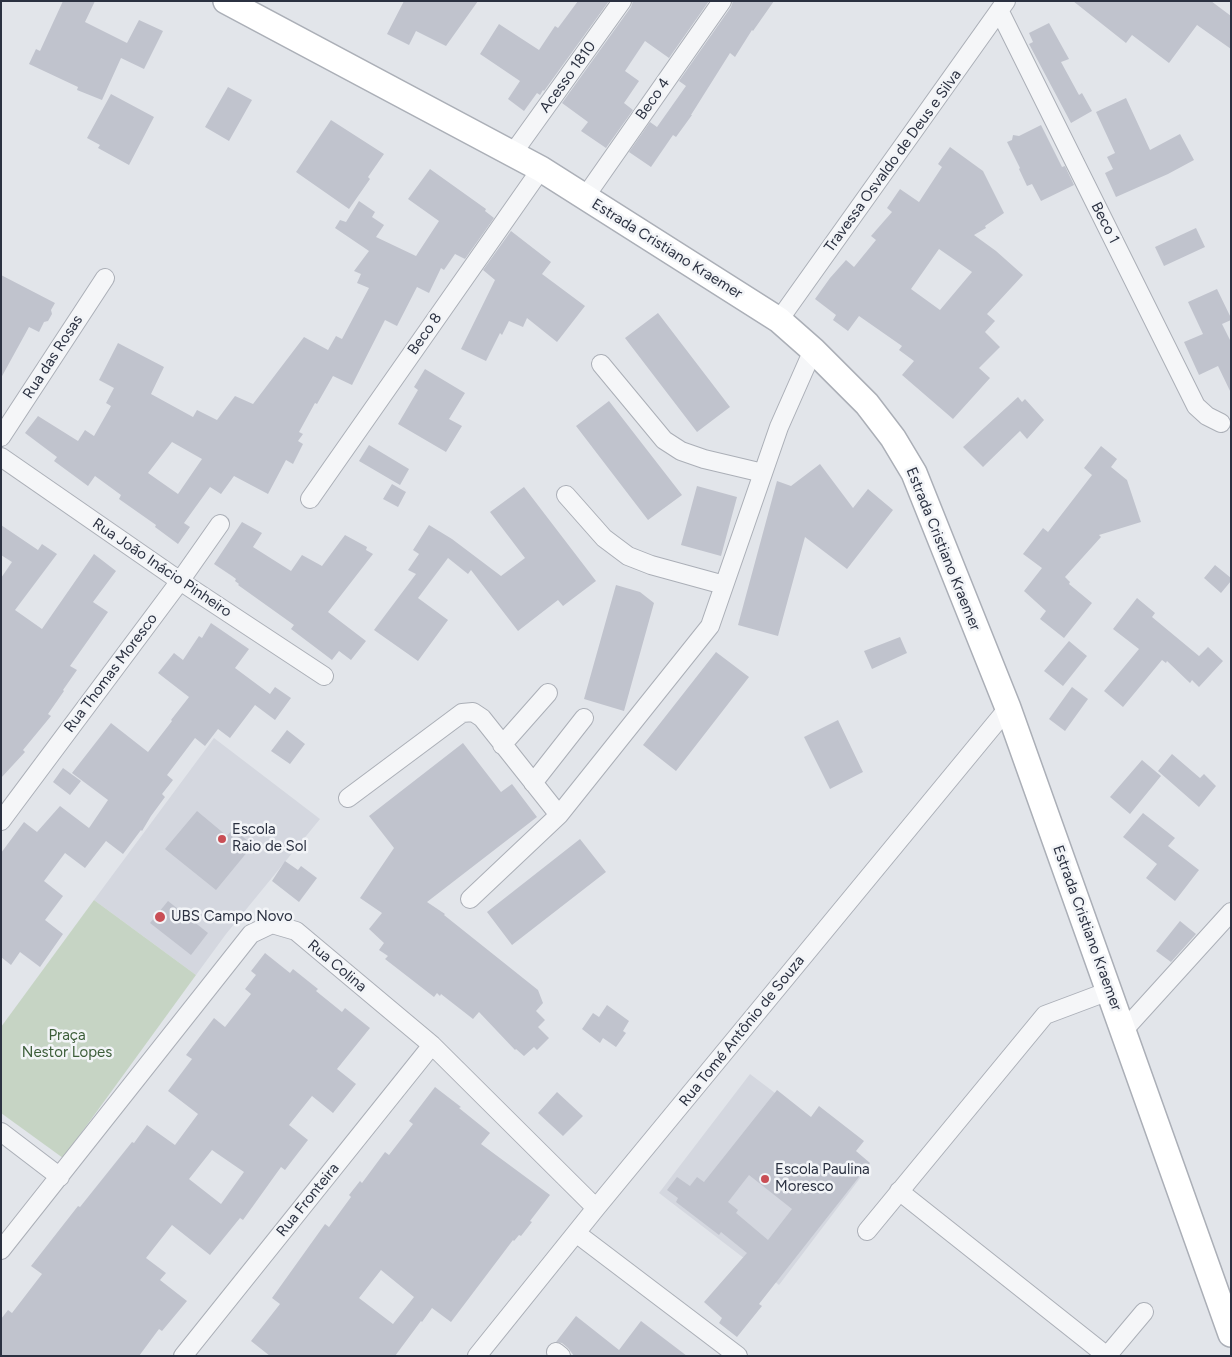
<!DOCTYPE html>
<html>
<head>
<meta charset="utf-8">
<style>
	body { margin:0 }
	#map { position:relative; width:1232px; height:1357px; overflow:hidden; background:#e2e5ea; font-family:Figtree,sans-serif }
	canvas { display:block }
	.frame { position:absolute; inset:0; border:2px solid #2b3141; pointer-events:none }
</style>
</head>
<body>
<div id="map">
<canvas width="1232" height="1357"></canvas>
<div class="frame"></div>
</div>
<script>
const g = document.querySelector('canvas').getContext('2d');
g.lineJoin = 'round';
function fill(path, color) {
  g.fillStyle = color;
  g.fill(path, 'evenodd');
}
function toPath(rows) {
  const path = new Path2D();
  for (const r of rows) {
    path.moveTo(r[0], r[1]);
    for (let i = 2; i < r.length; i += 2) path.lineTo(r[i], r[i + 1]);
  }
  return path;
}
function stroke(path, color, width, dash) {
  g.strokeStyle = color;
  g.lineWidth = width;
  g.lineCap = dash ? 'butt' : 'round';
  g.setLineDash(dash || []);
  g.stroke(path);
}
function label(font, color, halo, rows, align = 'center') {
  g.font = font + ' Figtree,sans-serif';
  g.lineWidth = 5;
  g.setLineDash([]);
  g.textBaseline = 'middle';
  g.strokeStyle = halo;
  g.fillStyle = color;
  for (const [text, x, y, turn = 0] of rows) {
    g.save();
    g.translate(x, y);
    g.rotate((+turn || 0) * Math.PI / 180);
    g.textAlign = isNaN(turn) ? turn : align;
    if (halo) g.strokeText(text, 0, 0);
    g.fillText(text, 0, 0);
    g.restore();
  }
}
fill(toPath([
	[214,738,320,819,226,934,196,975,94,900],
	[750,1074,870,1165,779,1285,659,1193]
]), '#d4d7df');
fill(toPath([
	[94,900,196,975,63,1158,1,1113,1,1027]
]), '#c6d4c4');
fill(toPath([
	[63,1,95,1,85,22,127,43,139,20,163,31,144,69,121,58,102,100,77,90,78,87,29,64,36,49,40,51],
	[404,1,478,1,446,46,416,31,409,45,387,34],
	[578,1,609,1,544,91,543,90,540,95,537,93,524,111,508,99,520,81,480,54,499,24,539,50,555,26,558,28],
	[633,1,709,1,669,58,645,41,625,71,639,81,624,103,633,110,606,148,581,131,588,122,562,103,631,7],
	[733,1,774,1,753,31,752,30,735,57,730,53,691,115,692,115,676,137,673,135,651,167,629,152,650,122,657,127,686,86,679,81,731,7],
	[1073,1,1211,1,1231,16,1231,49,1197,25,1169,63,1132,35,1126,43],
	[1049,23,1069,59,1061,62,1079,95,1082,93,1092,111,1071,123,1029,44,1033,42,1029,33],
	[228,87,252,100,229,141,205,127],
	[111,94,154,117,129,165,98,148,100,145,87,138],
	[1126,98,1150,150,1180,134,1194,160,1168,174,1116,197,1105,173,1113,169,1107,157,1115,153,1096,112],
	[331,120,384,154,368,177,370,179,349,209,296,172],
	[1041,125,1062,167,1065,166,1074,185,1041,201,1032,184,1027,186,1019,169,1020,168,1007,142,1012,140,1013,135,1019,136],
	[950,147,983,171,1004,213,985,226,986,228,974,235,996,251,1023,275,987,314,995,321,985,332,1000,347,979,368,990,378,953,419,902,375,914,361,899,350,902,346,859,316,848,331,833,320,836,315,815,299,830,278,846,260,854,267,876,240,871,236,892,212,887,208,900,189,919,202,942,167,938,164],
	[939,249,972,272,940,310,911,289],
	[430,169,486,209,485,211,494,218,465,259,455,254,444,270,441,268,429,293,417,287,397,326,385,320,352,385,333,376,317,404,315,403,299,432,303,434,298,441,303,444,293,464,286,460,268,494,234,476,221,494,210,487,184,523,190,527,178,544,155,527,156,525,119,499,121,495,95,476,88,486,54,461,57,457,25,433,38,416,78,441,85,430,94,436,111,406,106,403,114,388,99,380,118,343,164,367,151,394,193,417,197,410,217,420,235,396,253,404,304,337,328,350,336,336,342,339,369,288,357,283,361,274,354,271,369,251,335,228,340,220,346,222,359,201,375,212,372,217,384,225,376,237,416,256,439,221,408,199],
	[172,442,202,459,178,494,148,473],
	[1196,228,1205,247,1164,266,1155,247],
	[511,231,551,262,542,274,585,306,557,342,527,318,523,327,509,321,502,335,500,333,486,361,461,349,495,280,483,270],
	[1,275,55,303,51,310,52,314,48,321,44,322,39,332,29,327,1,378],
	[1217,289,1231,318,1231,320,1222,324,1231,342,1231,393,1218,366,1199,375,1184,342,1203,334,1188,302],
	[658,313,730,407,697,432,625,338],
	[425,369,465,393,449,419,462,426,446,452,398,424,418,390,414,387],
	[1018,397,1022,402,1025,399,1044,420,1027,439,1020,431,983,467,963,447],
	[609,401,682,495,648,520,576,426],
	[369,445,409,469,400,485,359,461],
	[1101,446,1117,459,1111,467,1127,480,1141,522,1099,535,1101,537,1065,577,1070,582,1069,584,1092,603,1064,638,1040,619,1046,611,1024,591,1042,568,1023,554,1043,528,1048,532,1092,475,1084,468],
	[820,464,853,508,868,489,893,510,847,569,805,537,778,636,738,625,777,481,791,486],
	[392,484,406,492,398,507,383,499],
	[697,486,737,497,721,556,681,545],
	[524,487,596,581,563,606,558,600,518,631,471,570,468,574,448,558,418,598,448,620,418,661,374,630,416,574,408,570,419,554,413,550,429,525,452,539,501,576,525,558,490,512],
	[242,522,262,533,253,547,291,571,302,555,322,566,345,535,367,547,366,550,373,554,328,612,366,641,351,660,339,651,332,660,291,629,294,625,238,585,239,584,235,581,236,579,232,576,214,564],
	[1,525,38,550,42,544,57,554,15,610,42,629,94,554,116,571,93,602,108,612,70,666,77,670,63,690,64,691,48,714,51,716,23,750,25,752,1,778,1,578,12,562,1,555],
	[1215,565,1231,578,1231,581,1221,593,1204,578],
	[616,585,640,592,654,603,624,711,584,699],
	[1137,598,1155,613,1152,617,1199,656,1208,647,1223,661,1199,687,1192,680,1190,683,1167,661,1166,663,1162,660,1123,707,1104,691,1139,649,1113,629],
	[211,623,249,649,235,668,270,694,275,687,291,698,275,720,255,705,230,738,218,729,205,746,195,738,167,775,173,780,162,794,165,797,151,816,142,831,141,830,123,854,106,841,85,868,65,853,44,881,63,896,45,920,63,934,40,967,20,952,11,965,1,957,1,853,24,822,37,832,60,806,89,828,108,800,72,773,111,723,148,752,172,721,171,720,189,697,158,673,174,653,183,660,199,636,202,638],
	[900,637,907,653,872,669,864,651],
	[1069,641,1087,656,1063,686,1044,671],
	[716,652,749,677,676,771,643,745],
	[1072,687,1088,699,1065,731,1049,719],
	[838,720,863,772,830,789,804,737],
	[287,730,305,744,290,764,271,751],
	[463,743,501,792,512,784,537,817,427,902,445,914,444,915,538,990,543,1003,536,1011,545,1020,538,1027,549,1038,537,1050,534,1047,524,1056,516,1049,515,1050,479,1012,473,1019,441,994,440,996,437,993,434,997,385,959,388,956,379,950,384,943,369,929,382,913,360,898,394,848,369,816],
	[1172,754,1200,778,1204,774,1216,786,1199,807,1158,771],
	[1142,760,1161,776,1130,814,1110,797],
	[63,768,81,781,70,795,53,782],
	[197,811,227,836,233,829,253,845,216,890,165,849],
	[1143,813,1175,838,1168,846,1199,870,1175,901,1146,878,1157,864,1123,837],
	[580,839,606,872,512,945,487,912],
	[285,861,298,870,301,866,317,878,299,902,272,881],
	[168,901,208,933,191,955,150,923],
	[1180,921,1196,934,1171,962,1156,951],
	[265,953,290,973,293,969,318,989,316,991,342,1012,345,1008,370,1028,337,1069,356,1084,333,1113,312,1096,289,1125,308,1140,285,1170,281,1167,243,1220,240,1218,210,1255,172,1225,146,1258,166,1273,160,1280,187,1301,162,1331,159,1329,139,1356,1,1356,1,1319,8,1310,12,1313,42,1274,31,1266,78,1206,80,1207,132,1142,134,1143,147,1125,175,1145,198,1114,168,1091,192,1059,186,1055,214,1018,225,1027,251,994,245,989,256,975,251,971],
	[212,1150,244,1172,221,1204,189,1179],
	[607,1005,629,1021,623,1031,626,1033,616,1047,603,1038,600,1043,582,1029,593,1013,599,1017],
	[435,1087,461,1107,459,1108,490,1133,481,1144,550,1195,530,1221,532,1222,521,1236,519,1235,514,1241,513,1240,451,1322,432,1308,422,1322,421,1321,395,1356,270,1356,251,1341,280,1304,272,1298,325,1224,329,1227,351,1197,349,1195,360,1181,362,1183,385,1152,389,1155,413,1124,409,1121],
	[381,1270,414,1297,393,1324,359,1298],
	[777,1090,811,1117,819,1106,864,1141,856,1151,870,1163,759,1304,762,1306,737,1337,719,1323,722,1318,704,1302,747,1253,721,1232,719,1235,676,1202,678,1198,667,1190,677,1177,690,1186,697,1177,704,1182],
	[749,1175,792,1209,768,1240,736,1213,738,1210,728,1202],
	[557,1092,583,1116,563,1136,538,1113],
	[576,1316,619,1350,641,1321,687,1356,574,1356,568,1348,562,1343,556,1342]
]), '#c0c3cd');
const street = toPath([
	[1000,12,1196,406,1207,416,1221,423],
	[513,153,622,1],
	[585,197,722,1],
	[779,320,1006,1],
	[601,364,664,440,681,451,704,459,763,473],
	[1,437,105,278],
	[1,457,180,581,324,676],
	[566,495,604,538,628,556,651,565,724,585],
	[310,499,541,169],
	[502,745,548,693],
	[533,783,584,718],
	[348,798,462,713,473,712,482,718,559,815],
	[1,821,180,581,220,524],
	[470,899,559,815,710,626,779,427,813,350],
	[1123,1031,1231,912],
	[1,1132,60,1177],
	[899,1191,1107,1356,1144,1312],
	[867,1231,1045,1015,1109,991],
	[576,1233,738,1356],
	[1,1250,251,934,272,924,296,931,432,1045,596,1208],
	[556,1352,561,1356],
	[183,1356,432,1045],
	[477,1356,596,1208,1008,708]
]);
const secondary = toPath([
	[226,1,541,169,779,320,813,350,867,404,893,438,914,473,1008,708,1231,1334]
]);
stroke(street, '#abafb7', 20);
stroke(secondary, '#abafb7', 28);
stroke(street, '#f5f6f8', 18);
stroke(secondary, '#fff', 25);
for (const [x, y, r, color] of [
	[222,839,5,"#c94e55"],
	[160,917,6,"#c94e55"],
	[765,1179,5,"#c94e55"]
]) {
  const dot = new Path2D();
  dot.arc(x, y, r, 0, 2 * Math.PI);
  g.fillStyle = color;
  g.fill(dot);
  stroke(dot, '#f2f4f7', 2);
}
label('15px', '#2b3141', '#f2f4f7', [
	["Acesso 1810",568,77,-54],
	["Beco 4",653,99,-55],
	["Travessa Osvaldo de Deus e Silva",893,161,-54],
	["Beco 1",1105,223,63],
	["Estrada Cristiano Kraemer",667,249,32],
	["Beco 8",425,334,-55],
	["Rua das Rosas",53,357,-57],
	["Estrada Cristiano Kraemer",943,549,68],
	["Rua João Inácio Pinheiro",162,568,34],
	["Rua Thomas Moresco",111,673,-53],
	["Estrada Cristiano Kraemer",1087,928,70],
	["Rua Colina",337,966,40],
	["Rua Tomé Antônio de Souza",742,1031,-51],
	["Rua Fronteira",308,1200,-51]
]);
label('15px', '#2b3141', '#f2f4f7', [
	["Escola",232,830],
	["Raio de Sol",232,847],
	["UBS Campo Novo",171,917],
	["Escola Paulina",775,1170],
	["Moresco",775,1187]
], 'left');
label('15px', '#3c5d39', '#f2f4f7', [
	["Praça",67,1036],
	["Nestor Lopes",67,1053]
]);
</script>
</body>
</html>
